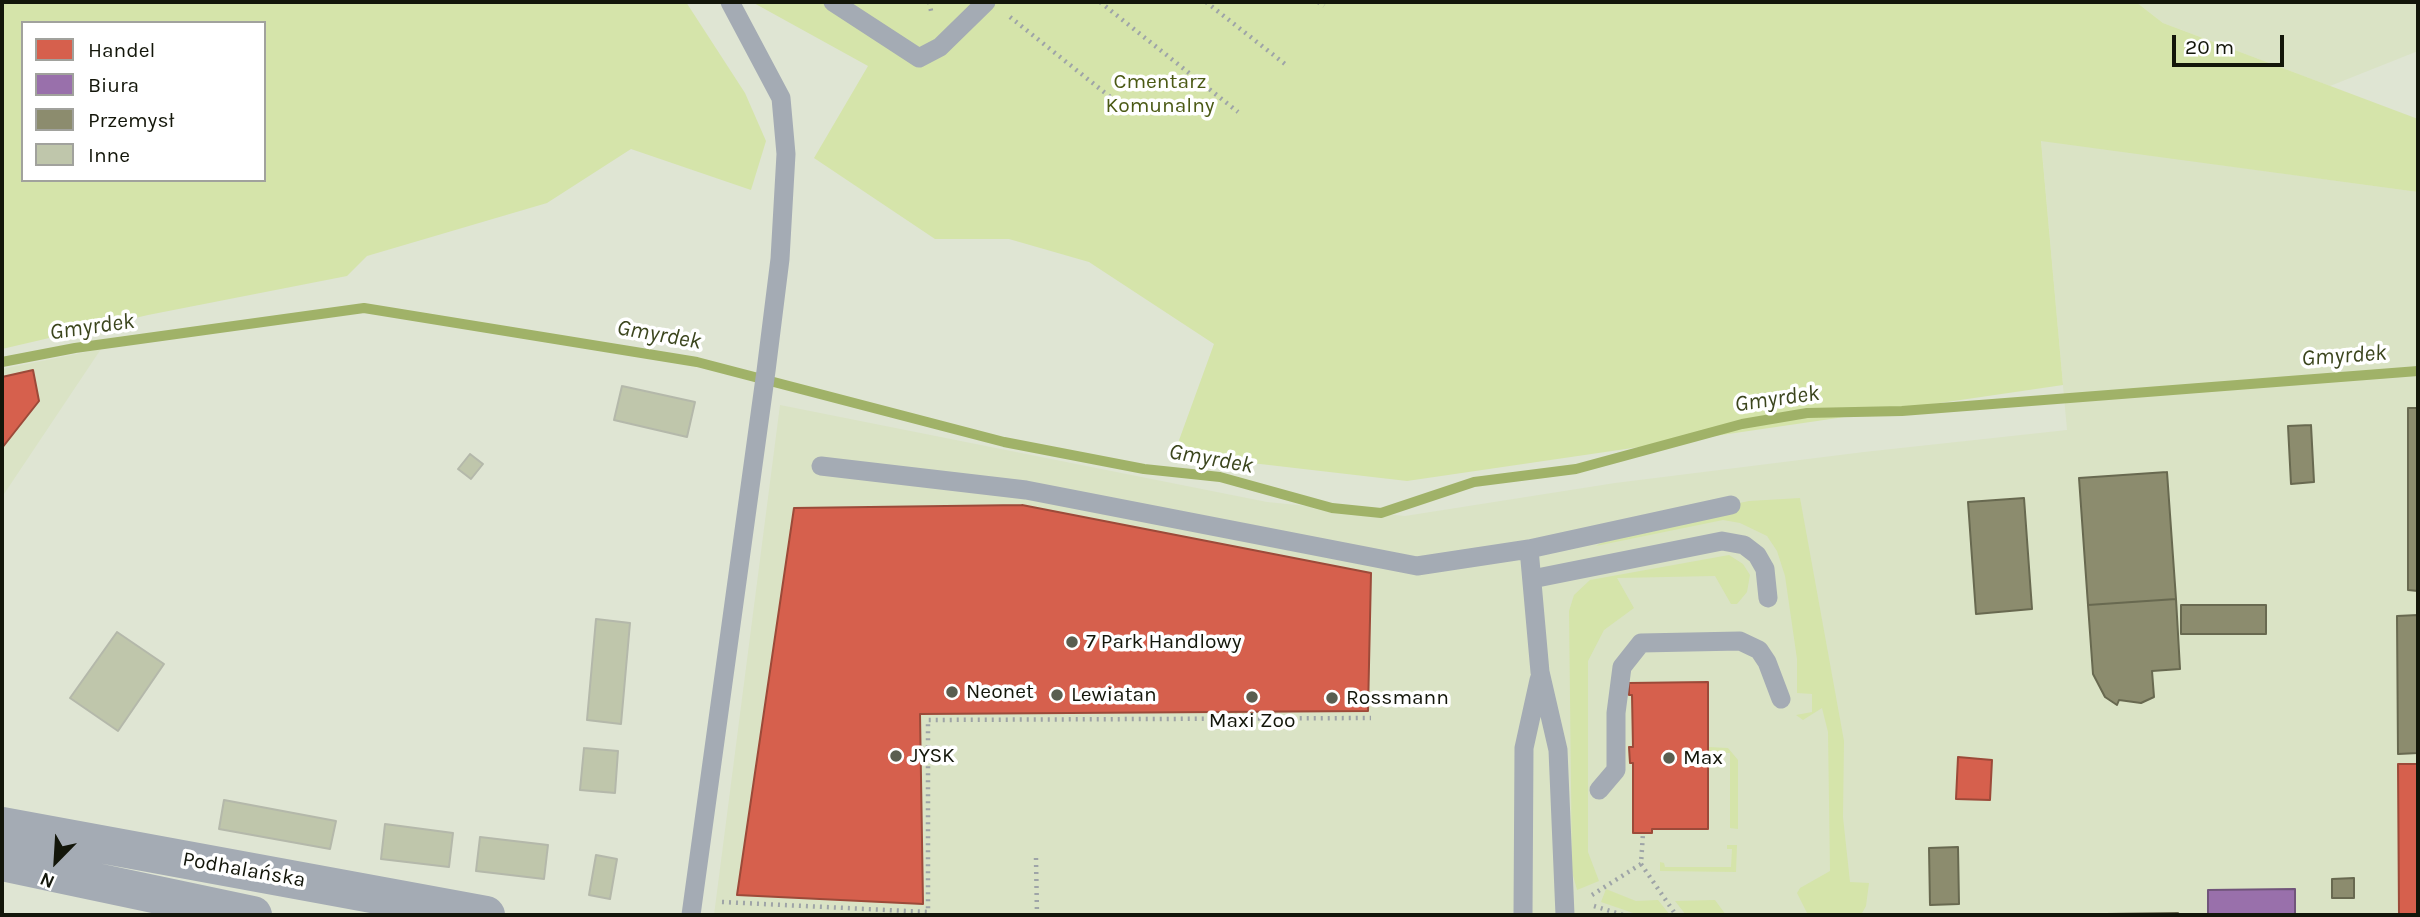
<!DOCTYPE html>
<html>
<head>
<meta charset="utf-8">
<style>
	body { margin:0 }
	#map { position:relative; width:2420px; height:917px; overflow:hidden; background:#dfe5d3; font-family:Karla,sans-serif }
	canvas { display:block }
	.frame { position:absolute; inset:0; border:4px solid #13160a; pointer-events:none }
	.legend { position:absolute; left:21px; top:21px; width:245px; height:161px; box-sizing:border-box; background:#fff; border:2px solid #a1a29d; margin:0; padding:9px 12px; list-style:none; font-size:21px; color:#13160a }
	.legend li { display:flex; align-items:center; gap:14px; height:35px }
	.legend b { width:35px; border:2px solid #a1a29d }
	.north { position:absolute; left:21px; top:826px; width:70px; height:70px; -webkit-text-stroke:5px #fff; paint-order:stroke; rotate:204deg; font-size:19px; font-weight:700; line-height:28px; text-align:center; color:#13160a }
	.north::after { content:''; display:block; margin:auto; width:24px; height:32px; background:#13160a; clip-path:polygon(50% 0,100% 100%,50% 72%,0 100%) }
	.scale { position:absolute; left:2172px; top:35px; width:112px; height:32px; box-sizing:border-box; border:4px solid #13160a; border-top:0; padding-left:9px; font-size:21px; line-height:24px; white-space:nowrap; color:#13160a; -webkit-text-stroke:5px #fff; paint-order:stroke }
</style>
</head>
<body>
<div id="map">
<canvas width="2420" height="917"></canvas>
<div class="frame"></div>
<ul class="legend">
<li><b style="height:19px;background:#d6604d"></b>Handel</li>
<li><b style="height:19px;background:#9970ab"></b>Biura</li>
<li><b style="height:19px;background:#8c8c6e"></b>Przemysł</li>
<li><b style="height:19px;background:#bfc6ab"></b>Inne</li>
</ul>
<div class="north">N</div>
<div class="scale">20 m</div>
</div>
<script>
const g = document.querySelector('canvas').getContext('2d');
g.lineJoin = 'round';
function fill(path, color) {
  g.fillStyle = color;
  g.fill(path, 'evenodd');
}
function toPath(rows) {
  const path = new Path2D();
  for (const r of rows) {
    path.moveTo(r[0], r[1]);
    for (let i = 2; i < r.length; i += 2) path.lineTo(r[i], r[i + 1]);
  }
  return path;
}
function stroke(path, color, width, dash) {
  g.strokeStyle = color;
  g.lineWidth = width;
  g.lineCap = dash ? 'butt' : 'round';
  g.setLineDash(dash || []);
  g.stroke(path);
}
function label(font, color, halo, rows, align = 'center') {
  g.font = font + ' Karla,sans-serif';
  g.lineWidth = 7;
  g.setLineDash([]);
  g.textBaseline = 'middle';
  g.strokeStyle = halo;
  g.fillStyle = color;
  for (const [text, x, y, turn = 0] of rows) {
    g.save();
    g.translate(x, y);
    g.rotate((+turn || 0) * Math.PI / 180);
    g.textAlign = isNaN(turn) ? turn : align;
    if (halo) g.strokeText(text, 0, 0);
    g.fillText(text, 0, 0);
    g.restore();
  }
}
fill(toPath([
	[2136,2,2418,2,2418,51,2330,86,2163,23],
	[2041,140,2418,192,2418,915,714,915,780,405,1267,502,1405,516,1615,483,1864,452,2067,430],
	[101,349,2,497,2,369]
]), '#dae3c5');
fill(toPath([
	[2,2,686,2,745,93,766,141,751,190,631,149,547,203,367,256,347,276,148,315,2,349],
	[23,23,264,23,264,180,23,180],
	[752,2,2136,2,2163,23,2418,119,2418,192,2041,141,2063,385,1407,481,1174,454,1214,344,1089,262,1009,239,935,239,814,158,868,66],
	[1800,498,1844,741,1843,817,1850,882,1869,883,1866,906,1861,915,1808,915,1797,893,1800,888,1830,871,1828,732,1822,708,1803,720,1796,715,1812,712,1812,694,1797,693,1797,659,1785,576,1777,551,1767,536,1740,523,1723,520,1596,546,1615,535,1691,513,1749,501],
	[1729,555,1743,564,1750,575,1747,592,1737,604,1731,604,1715,576,1617,578,1634,608,1604,630,1588,661,1588,852,1599,881,1577,890,1572,872,1569,611,1574,595,1590,580],
	[1708,747,1728,748,1738,760,1738,829,1730,828,1730,753,1708,753],
	[1727,845,1737,845,1736,872,1660,871,1660,862,1664,863,1665,867,1731,867,1732,849,1727,849],
	[1606,889,1636,901,1658,900,1670,915,1639,915,1601,902],
	[1715,900,1726,915,1686,915,1675,901]
]), '#d5e4aa');
const shops = toPath([
	[33,370,39,401,2,448,2,377,33,370],
	[1022,505,1371,573,1368,711,920,714,923,904,737,895,794,508,1022,505],
	[1708,682,1708,829,1652,829,1652,833,1633,833,1633,763,1630,763,1629,747,1633,747,1632,695,1629,695,1629,683,1708,682],
	[1958,757,1992,760,1990,800,1956,799,1958,757],
	[2398,764,2418,764,2418,915,2399,915,2398,764]
]);
fill(shops, '#d6604d');
stroke(shops, '#9c4a39', 2);
const offices = toPath([
	[2295,889,2295,915,2208,915,2208,890,2295,889]
]);
fill(offices, '#9970ab');
stroke(offices, '#71557b', 2);
const industry = toPath([
	[2408,408,2418,408,2418,591,2408,590,2408,408],
	[2311,425,2314,482,2291,484,2288,426,2311,425],
	[2167,472,2176,599,2088,605,2079,478,2167,472],
	[2024,498,2032,609,1976,614,1968,502,2024,498],
	[2176,599,2180,669,2152,671,2154,697,2141,703,2119,700,2117,705,2105,697,2093,674,2088,605,2176,599],
	[2181,605,2266,605,2266,634,2181,634,2181,605],
	[2418,615,2418,753,2398,754,2397,616,2418,615],
	[1958,847,1959,904,1930,905,1929,848,1958,847],
	[2354,878,2354,898,2332,898,2332,879,2354,878],
	[2178,913,2178,915,2035,915,2178,913]
]);
fill(industry, '#8c8c6e');
stroke(industry, '#686950', 2);
stroke(toPath([
	[2,362,75,348,364,308,697,362,1004,442,1144,469,1220,477,1332,508,1381,513,1474,482,1576,469,1742,424,1807,413,1902,411,2418,371]
]), '#a0b268', 10);
const building = toPath([
	[622,386,695,402,687,437,614,420,622,386],
	[470,454,483,464,471,479,458,469,470,454],
	[596,619,630,623,621,724,587,720,596,619],
	[117,632,164,664,118,731,70,698,117,632],
	[584,748,618,751,615,793,580,790,584,748],
	[224,800,336,821,330,849,219,829,224,800],
	[385,824,453,833,449,867,381,859,385,824],
	[480,837,548,845,544,879,476,871,480,837],
	[596,855,617,859,610,899,589,895,596,855]
]);
fill(building, '#bfc6ab');
stroke(building, '#b4b8aa', 2);
stroke(toPath([
	[929,2,932,15],
	[1100,2,1238,112],
	[1206,2,1285,64],
	[1318,2,1324,6],
	[1010,17,1129,112],
	[1036,858,1037,915],
	[1641,864,1676,915],
	[1592,895,1641,864,1643,833],
	[722,902,928,912,928,720,1371,718],
	[1594,906,1623,915],
	[636,915,636,913]
]), '#9ea4a7', 4.5, [2, 5]);
stroke(toPath([
	[833,2,919,58,940,47,986,2],
	[821,466,1026,490,1417,566,1529,549,1731,505],
	[1529,549,1540,672,1558,750,1565,915],
	[1532,579,1722,541,1744,545,1757,555,1765,569,1768,598],
	[1599,790,1616,770,1616,713,1622,667,1641,643,1740,641,1759,650,1767,662,1781,699],
	[691,915,766,371,780,259,786,154,781,98,730,2],
	[1523,915,1524,748,1539,680]
]), '#a4abb4', 19);
stroke(toPath([
	[2,826,486,915],
	[2,862,253,915]
]), '#a4abb4', 38);
for (const [x, y, r, color] of [
	[1072,642,7,"#5a5e50"],
	[952,692,7,"#5a5e50"],
	[1057,695,7,"#5a5e50"],
	[1252,697,7,"#5a5e50"],
	[1332,698,7,"#5a5e50"],
	[896,756,7,"#5a5e50"],
	[1669,758,7,"#5a5e50"]
]) {
  const dot = new Path2D();
  dot.arc(x, y, r, 0, 2 * Math.PI);
  g.fillStyle = color;
  g.fill(dot);
  stroke(dot, '#fff', 2.5);
}
label('21px', '#4b5a15', '#fff', [
	["Cmentarz",1160,82],
	["Komunalny",1160,106]
]);
label('21px', '#13160a', '#fff', [
	["7 Park Handlowy",1086,642],
	["Neonet",966,692],
	["Lewiatan",1071,695],
	["Rossmann",1346,698],
	["Maxi Zoo",1252,721,"center"],
	["JYSK",910,756],
	["Max",1683,758]
], 'left');
label('21px', '#13160a', '#fff', [
	["Podhalańska",244,870,10]
]);
label('italic 23px', '#3b451d', '#fff', [
	["Gmyrdek",92,327,-8],
	["Gmyrdek",659,335,10],
	["Gmyrdek",2344,356,-4],
	["Gmyrdek",1777,399,-8],
	["Gmyrdek",1211,459,10]
]);
</script>
</body>
</html>
